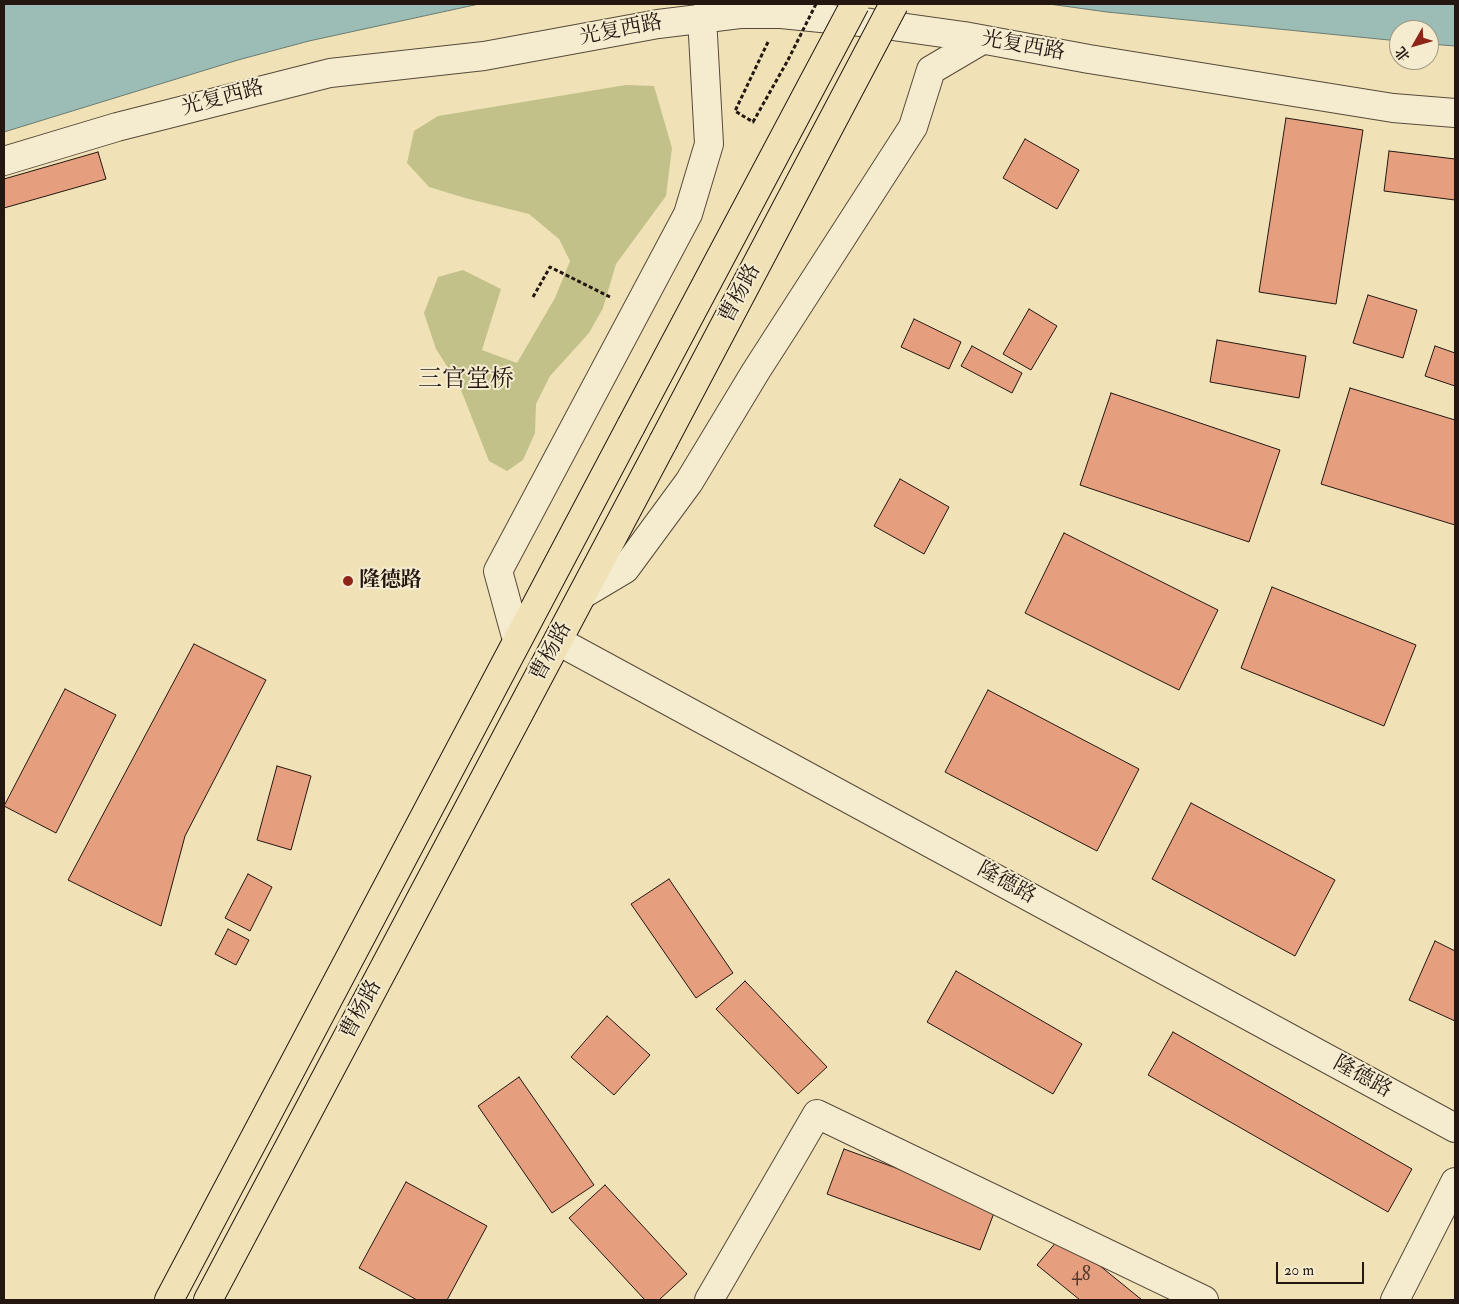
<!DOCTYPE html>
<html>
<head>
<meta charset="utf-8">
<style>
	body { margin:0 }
	#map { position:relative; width:1459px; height:1304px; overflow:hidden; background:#f0e2b6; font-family:"IM FELL Double Pica","Noto Serif SC",serif }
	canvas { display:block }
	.frame { position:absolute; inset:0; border:5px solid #241711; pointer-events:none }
	.north { position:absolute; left:1389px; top:20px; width:50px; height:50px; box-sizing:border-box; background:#f5ecd0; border:1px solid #a19784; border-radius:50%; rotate:232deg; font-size:14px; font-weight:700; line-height:20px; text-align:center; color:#241711 }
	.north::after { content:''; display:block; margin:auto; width:18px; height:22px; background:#8f2418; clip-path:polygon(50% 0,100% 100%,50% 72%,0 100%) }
	.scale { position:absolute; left:1276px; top:1262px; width:88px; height:22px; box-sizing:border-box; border:2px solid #241711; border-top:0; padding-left:6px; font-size:15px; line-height:18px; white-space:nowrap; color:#241711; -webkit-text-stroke:4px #f5ecd0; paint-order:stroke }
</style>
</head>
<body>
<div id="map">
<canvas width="1459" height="1304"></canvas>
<div class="frame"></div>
<div class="north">北</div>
<div class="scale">20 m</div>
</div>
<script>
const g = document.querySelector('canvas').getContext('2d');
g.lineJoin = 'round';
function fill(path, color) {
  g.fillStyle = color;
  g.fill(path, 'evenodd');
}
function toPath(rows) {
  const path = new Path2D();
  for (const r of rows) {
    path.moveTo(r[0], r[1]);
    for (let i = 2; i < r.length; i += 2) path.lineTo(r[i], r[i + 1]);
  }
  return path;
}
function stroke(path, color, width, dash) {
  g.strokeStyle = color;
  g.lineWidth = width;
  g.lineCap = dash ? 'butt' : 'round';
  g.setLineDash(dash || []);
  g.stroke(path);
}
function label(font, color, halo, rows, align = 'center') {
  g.font = font + ' "IM FELL Double Pica","Noto Serif SC",serif';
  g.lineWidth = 4;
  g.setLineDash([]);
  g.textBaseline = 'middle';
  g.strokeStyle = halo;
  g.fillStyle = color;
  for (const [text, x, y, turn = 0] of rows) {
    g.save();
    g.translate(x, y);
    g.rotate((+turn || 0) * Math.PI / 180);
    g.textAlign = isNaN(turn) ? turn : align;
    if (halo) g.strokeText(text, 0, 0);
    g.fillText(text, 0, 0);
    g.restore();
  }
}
fill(toPath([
	[626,85,654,86,672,148,666,196,616,264,603,308,589,333,550,376,536,404,535,433,523,460,507,471,489,461,459,385,436,349,424,313,438,277,463,270,501,289,482,350,517,363,555,298,570,261,559,239,529,214,465,198,429,187,407,163,414,131,438,116]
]), '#c1c189');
const water = toPath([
	[4,4,479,4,309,41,238,60,4,132,4,4],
	[1049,4,1455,4,1455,46,1429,44,1429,30,1399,30,1399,41,1107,12,1049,4]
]);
fill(water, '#9bbdb5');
stroke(water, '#6b7b73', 1);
const building = toPath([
	[1286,118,1363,130,1336,304,1259,292,1286,118],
	[1025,139,1079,170,1057,209,1003,178,1025,139],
	[1389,151,1455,159,1455,200,1384,191,1389,151],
	[98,152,106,179,4,208,4,179,98,152],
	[1368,295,1417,310,1403,358,1353,343,1368,295],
	[1029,309,1057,326,1031,370,1003,354,1029,309],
	[914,319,961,342,949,369,901,347,914,319],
	[1217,340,1306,356,1299,398,1210,382,1217,340],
	[972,346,1022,373,1012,393,961,366,972,346],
	[1435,346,1455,353,1455,386,1425,376,1435,346],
	[1350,388,1455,420,1455,525,1321,484,1350,388],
	[1111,393,1280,450,1249,542,1080,485,1111,393],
	[900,479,949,507,924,554,874,526,900,479],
	[1064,533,1218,610,1179,690,1025,613,1064,533],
	[1272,587,1416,645,1384,726,1241,668,1272,587],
	[194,644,266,680,185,836,161,926,68,880,194,644],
	[65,689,116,715,56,833,4,806,65,689],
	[988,690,1139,769,1097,851,945,772,988,690],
	[277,766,311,776,291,850,257,840,277,766],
	[1191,803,1335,880,1295,956,1152,879,1191,803],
	[248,874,272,887,250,931,225,918,248,874],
	[669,879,733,973,696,998,631,904,669,879],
	[228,929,249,940,236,965,215,954,228,929],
	[1435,941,1455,951,1455,1021,1409,1000,1435,941],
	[956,971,1082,1044,1053,1094,927,1022,956,971],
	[745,981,827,1067,798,1094,716,1009,745,981],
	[607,1016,650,1055,614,1095,571,1057,607,1016],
	[1173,1032,1412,1169,1388,1212,1148,1075,1173,1032],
	[519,1077,594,1185,552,1213,478,1106,519,1077],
	[844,1149,997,1205,980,1250,827,1194,844,1149],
	[406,1182,487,1226,447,1300,417,1300,359,1268,406,1182],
	[605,1185,687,1274,659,1300,645,1300,569,1218,605,1185],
	[1062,1235,1142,1300,1080,1300,1037,1265,1062,1235]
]);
fill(building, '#e59f7f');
stroke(building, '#241711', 1);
const minor = toPath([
	[4,161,117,127,330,73,484,56,658,24,740,14,781,14,871,23,964,36,1089,59,1393,108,1455,113],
	[583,594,625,569,689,482,756,371,913,127,931,70,982,40],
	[515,633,498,571,688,214,709,144,702,17],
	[558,641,1455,1128],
	[709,1300,817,1114,1204,1300],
	[1395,1300,1455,1182]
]);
const major = toPath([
	[169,1300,631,426],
	[208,1300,663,442]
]);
stroke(minor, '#574a3a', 30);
stroke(major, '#241711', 30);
stroke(toPath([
	[768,42,735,111,753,122,788,60],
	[533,297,550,267,612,298]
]), '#241711', 3, [4, 2.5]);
stroke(minor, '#f5ecd0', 28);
stroke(major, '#f0e2b6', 28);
const majorBridge = toPath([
	[631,426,855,4],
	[663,442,894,4]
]);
stroke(majorBridge, '#241711', 30, []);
stroke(toPath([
	[788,60,816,4]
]), '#241711', 3, [4, 2.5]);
stroke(majorBridge, '#f0e2b6', 28);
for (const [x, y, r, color] of [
	[348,581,6,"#8f2418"]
]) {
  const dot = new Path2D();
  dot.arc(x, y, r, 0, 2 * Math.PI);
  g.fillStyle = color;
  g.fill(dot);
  stroke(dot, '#f5ecd0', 2);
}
label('19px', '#54392c', null, [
	["48",1081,1276]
]);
label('21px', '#241711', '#f5ecd0', [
	["光复西路",621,31,-11],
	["光复西路",1023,47,10],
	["光复西路",223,99,-15],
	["曹杨路",741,294,-62],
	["曹杨路",552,652,-62],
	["隆德路",1006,884,29],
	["曹杨路",362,1010,-62],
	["隆德路",1362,1078,29]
]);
label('bold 21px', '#241711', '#f5ecd0', [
	["隆德路",359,581]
], 'left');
label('24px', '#241711', '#f5ecd0', [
	["三官堂桥",466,381]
]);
</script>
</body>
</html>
